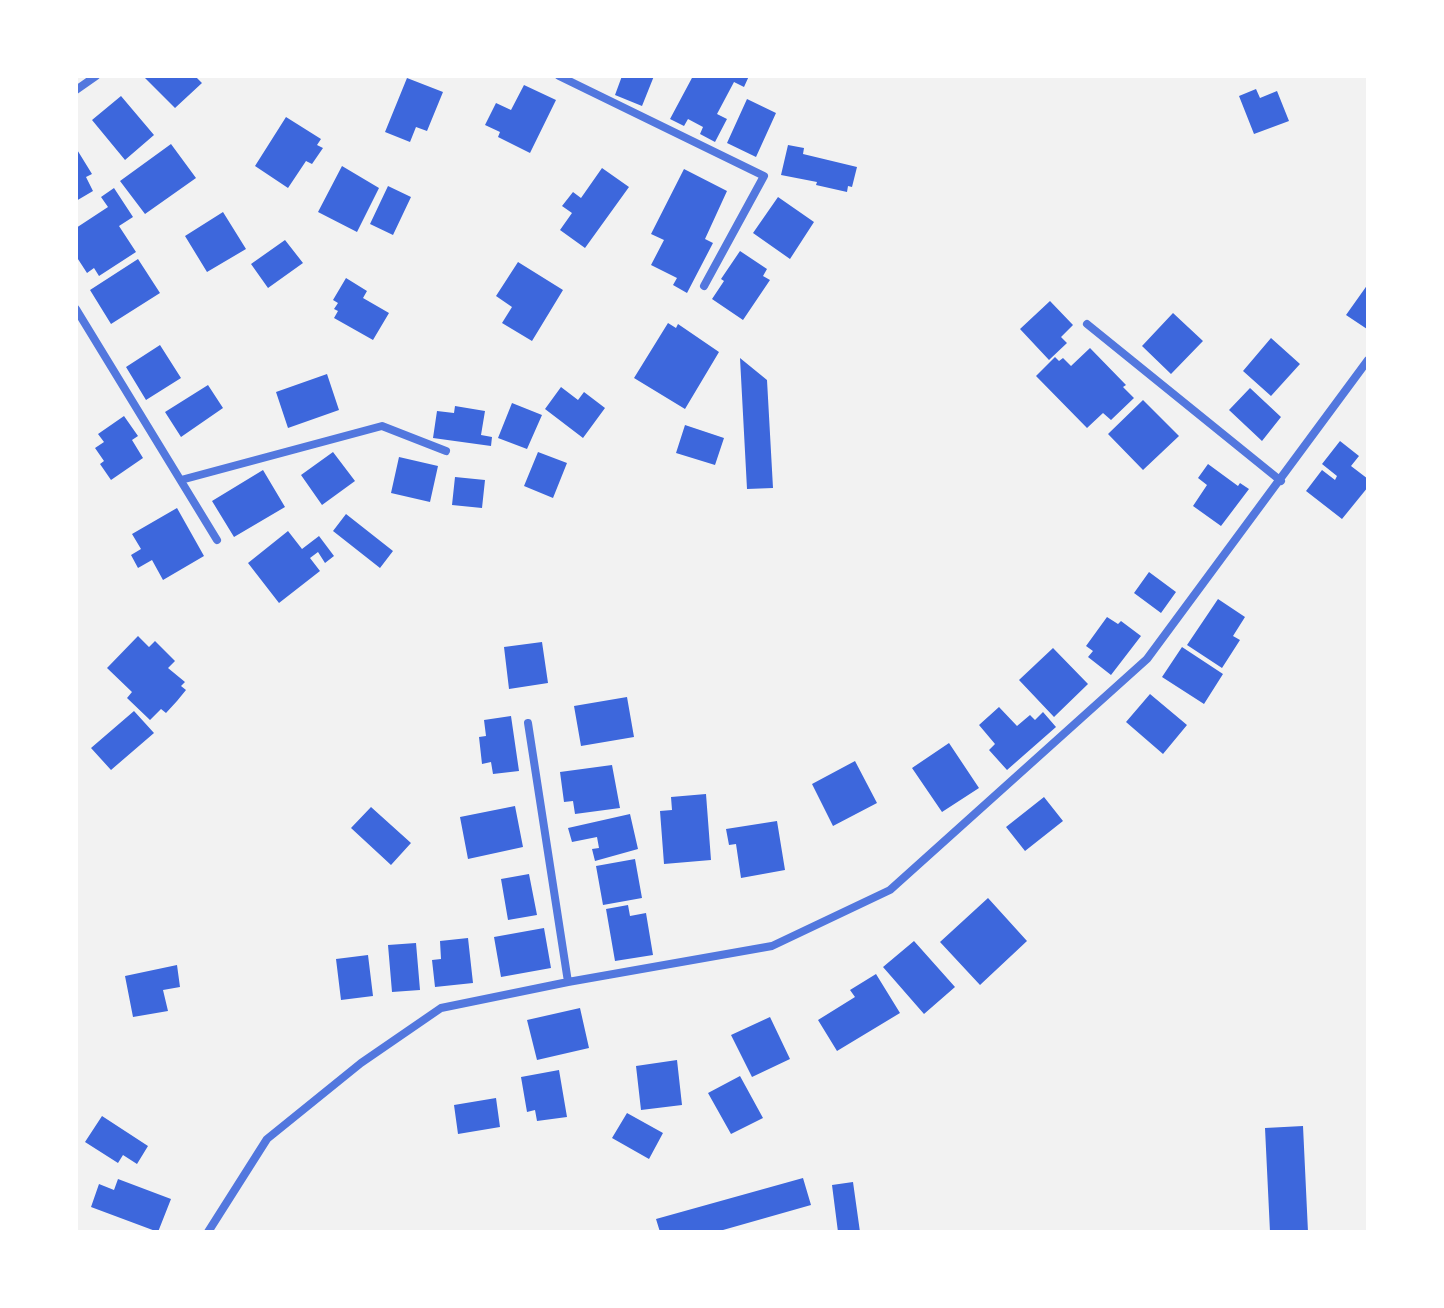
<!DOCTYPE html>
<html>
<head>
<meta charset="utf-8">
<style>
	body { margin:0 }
	#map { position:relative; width:1444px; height:1308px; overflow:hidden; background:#f2f2f2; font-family:"PT Serif",serif }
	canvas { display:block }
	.frame { position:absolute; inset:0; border:78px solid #fff; pointer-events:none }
</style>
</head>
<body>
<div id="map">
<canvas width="1444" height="1308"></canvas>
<div class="frame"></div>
</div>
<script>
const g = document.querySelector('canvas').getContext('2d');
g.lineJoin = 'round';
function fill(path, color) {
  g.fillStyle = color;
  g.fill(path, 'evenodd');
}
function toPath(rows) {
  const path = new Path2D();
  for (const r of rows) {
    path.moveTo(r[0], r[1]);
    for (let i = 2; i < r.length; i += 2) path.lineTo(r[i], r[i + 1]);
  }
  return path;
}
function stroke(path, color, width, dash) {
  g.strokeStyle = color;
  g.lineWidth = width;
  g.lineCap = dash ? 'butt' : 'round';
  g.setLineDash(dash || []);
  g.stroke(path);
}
fill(toPath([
	[147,76,195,76,202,83,175,108,145,78],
	[622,76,654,76,642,106,615,95],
	[693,76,749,76,744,87,734,82,717,114,727,119,715,142,700,134,703,127,688,119,684,126,670,119],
	[407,78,443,92,427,131,416,127,410,142,385,132],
	[524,85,556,100,530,153,498,137,500,132,485,125,496,103,511,110],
	[1256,89,1260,98,1277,91,1289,121,1254,134,1239,96],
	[121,96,154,135,125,160,92,120],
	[747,99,776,113,756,157,727,143],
	[286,117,321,139,317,145,323,148,312,164,306,161,288,188,255,166],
	[171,144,196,178,145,214,120,181],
	[788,145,804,148,803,154,857,167,852,187,848,186,847,192,816,185,817,182,781,175],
	[76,148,92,174,86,177,93,191,76,201],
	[342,166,379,188,357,232,318,212],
	[602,168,629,187,585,248,560,230,572,213,562,206,573,192,581,198],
	[684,169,727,191,705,239,713,243,687,293,673,285,677,278,651,265,664,240,651,234],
	[388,186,411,197,393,235,370,224],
	[114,188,133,217,119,226,136,252,99,276,94,268,87,273,76,256,76,228,108,207,101,197],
	[778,197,814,222,790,259,753,233],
	[223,212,246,249,207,272,185,236],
	[285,240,303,263,268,288,251,264],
	[740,251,767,269,763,276,770,280,743,320,712,299,724,281,721,279],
	[138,259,160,293,111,324,90,290],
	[518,262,563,290,532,341,502,323,512,307,496,296],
	[346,278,367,291,363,298,389,313,373,340,334,318,338,311,334,309,338,303,333,300],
	[1368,284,1368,327,1367,329,1346,315],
	[1050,301,1073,325,1061,337,1067,343,1049,360,1020,329],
	[1173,313,1203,341,1171,374,1142,346],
	[668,323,676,328,678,324,719,352,685,409,634,378],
	[1271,338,1300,364,1271,396,1243,371],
	[160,345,181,378,146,400,126,367],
	[1090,348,1126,385,1123,387,1134,398,1111,420,1103,413,1087,428,1036,376,1055,357,1059,361,1063,358,1071,366],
	[740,358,767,380,773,488,747,489],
	[327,374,339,410,288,428,276,392],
	[208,385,223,408,181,437,165,412],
	[561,387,578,400,584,392,605,408,583,438,545,409],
	[1250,388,1281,417,1262,441,1229,410],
	[1143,400,1179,436,1143,470,1108,434],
	[512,403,542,415,527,449,498,438],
	[455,406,485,411,481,435,492,437,491,446,433,438,437,411,454,413],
	[124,416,138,436,132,440,143,458,111,480,100,464,104,461,95,448,104,442,98,434],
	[685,425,724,438,715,465,676,453],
	[1340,441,1359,456,1351,466,1368,479,1368,487,1342,519,1306,491,1322,470,1335,480,1337,476,1322,464],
	[333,452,355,481,322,505,301,475],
	[538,452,567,463,553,498,524,486],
	[399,457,438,466,430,502,391,493],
	[1208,464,1238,486,1240,483,1249,489,1221,526,1193,506,1207,485,1198,478],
	[263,470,285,507,234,537,212,501],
	[455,477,485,480,482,508,452,505],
	[177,508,204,556,163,580,152,560,138,568,131,555,141,549,132,534],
	[346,514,393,551,380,568,333,531],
	[288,531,302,549,319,536,334,556,325,563,318,552,310,558,320,571,279,603,248,563],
	[1149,572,1176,592,1161,613,1134,593],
	[1218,599,1245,617,1233,636,1240,640,1222,668,1187,645],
	[1107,617,1118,624,1121,621,1141,636,1111,675,1088,657,1093,651,1086,646],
	[138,636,149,647,155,641,175,661,168,668,185,682,181,686,186,690,177,701,166,713,161,709,150,720,127,698,132,692,107,668],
	[542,642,548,683,509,689,504,647],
	[1182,647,1223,674,1204,704,1162,677],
	[1053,648,1088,684,1054,717,1019,680],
	[1150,694,1187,725,1163,754,1126,722],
	[627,697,634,737,581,746,574,706],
	[999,707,1017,726,1030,715,1035,720,1043,712,1056,727,1007,770,989,750,995,744,979,725],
	[134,711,154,733,111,770,91,748],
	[511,716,519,771,493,774,491,762,482,764,479,737,486,736,484,720],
	[949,743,979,788,942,812,912,768],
	[855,761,877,803,833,826,812,784],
	[612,765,620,808,575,814,573,801,564,802,560,772],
	[706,794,711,860,664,864,660,811,672,810,671,797],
	[1044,797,1063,821,1025,851,1006,827],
	[515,806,523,847,468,859,460,817],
	[371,807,411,843,391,865,351,828],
	[630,814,638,849,595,861,592,849,599,848,597,837,572,842,568,828],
	[777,821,785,870,741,878,736,844,729,845,726,829],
	[635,859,642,898,603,905,596,866],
	[529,874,537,915,508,920,501,879],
	[988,898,1027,941,980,985,940,942],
	[628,905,630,916,646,913,653,955,615,961,606,909],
	[544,928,551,968,501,977,494,937],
	[468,938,473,983,435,987,432,960,441,959,440,941],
	[914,941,955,987,924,1014,883,967],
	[416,943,420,990,392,992,388,945],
	[368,955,373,996,341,1000,336,959],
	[177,965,180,987,163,990,168,1011,133,1017,125,976],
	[876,974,900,1013,837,1051,818,1020,855,997,850,990],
	[580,1008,589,1048,537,1060,527,1020],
	[770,1017,790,1059,752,1077,731,1035],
	[677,1060,682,1105,641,1110,636,1066],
	[559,1070,567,1117,537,1121,535,1110,527,1112,521,1077],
	[740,1076,763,1118,731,1134,708,1093],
	[496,1098,500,1127,458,1134,454,1105],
	[627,1113,663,1133,649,1159,612,1138],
	[102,1116,148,1146,137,1164,123,1155,118,1163,85,1142],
	[1303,1126,1308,1232,1270,1232,1265,1128],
	[803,1178,811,1205,716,1232,660,1232,656,1219],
	[118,1179,171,1199,158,1232,91,1207,99,1184,114,1190],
	[853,1182,860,1232,838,1232,832,1185]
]), '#3d67dc');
stroke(toPath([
	[559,76,764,176,704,286],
	[76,90,96,76],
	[76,309,217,540],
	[1087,324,1281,481],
	[181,480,382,426,446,451],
	[528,723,568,982],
	[208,1232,267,1139,361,1063,441,1008,568,982,772,946,890,890,1147,659,1368,360]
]), '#5277de', 8);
</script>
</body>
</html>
